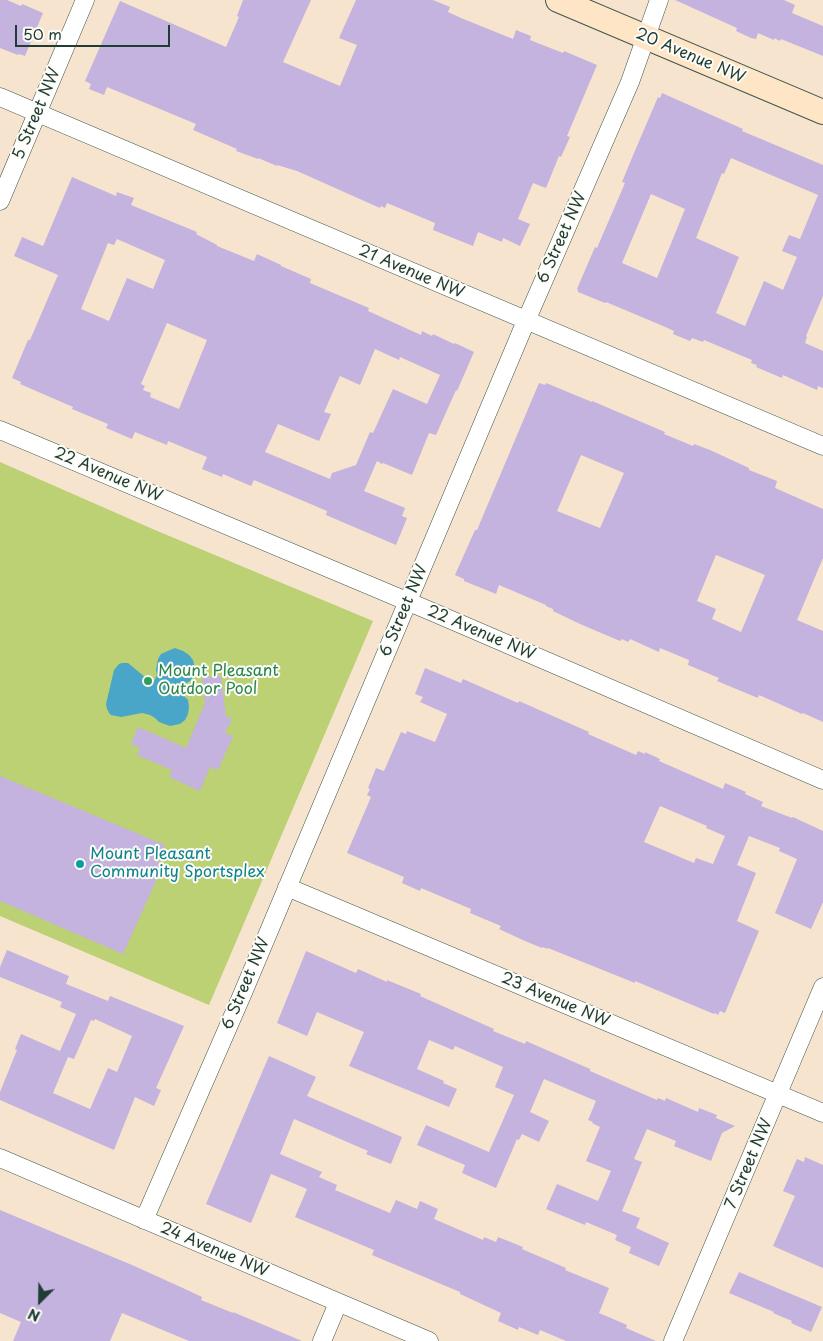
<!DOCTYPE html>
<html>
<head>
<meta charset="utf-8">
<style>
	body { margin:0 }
	#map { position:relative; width:823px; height:1341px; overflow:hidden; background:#f7e4ce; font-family:"Playpen Sans",sans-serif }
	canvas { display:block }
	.north { position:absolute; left:15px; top:1276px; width:50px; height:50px; -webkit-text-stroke:4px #fdfcf7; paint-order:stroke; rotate:203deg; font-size:14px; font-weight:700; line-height:20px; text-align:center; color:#1f3d34 }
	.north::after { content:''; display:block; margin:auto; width:18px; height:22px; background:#1f3d34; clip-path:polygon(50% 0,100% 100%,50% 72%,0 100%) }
	.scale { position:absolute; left:15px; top:25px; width:155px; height:22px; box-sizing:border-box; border:2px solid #1f3d34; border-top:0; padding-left:6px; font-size:15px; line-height:18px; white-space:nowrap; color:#1f3d34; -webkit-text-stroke:4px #fdfcf7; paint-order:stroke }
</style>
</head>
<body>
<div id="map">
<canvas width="823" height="1341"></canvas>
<div class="north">N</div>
<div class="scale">50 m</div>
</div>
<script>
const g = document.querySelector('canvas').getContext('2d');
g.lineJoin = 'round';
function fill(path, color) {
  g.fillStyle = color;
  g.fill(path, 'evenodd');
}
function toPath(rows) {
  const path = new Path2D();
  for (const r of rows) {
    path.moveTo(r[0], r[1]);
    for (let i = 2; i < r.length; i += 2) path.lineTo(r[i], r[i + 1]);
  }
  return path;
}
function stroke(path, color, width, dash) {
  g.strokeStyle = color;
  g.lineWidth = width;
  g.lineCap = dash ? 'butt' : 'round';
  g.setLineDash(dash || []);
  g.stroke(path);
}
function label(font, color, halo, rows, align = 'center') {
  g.font = font + ' "Playpen Sans",sans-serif';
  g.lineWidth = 4;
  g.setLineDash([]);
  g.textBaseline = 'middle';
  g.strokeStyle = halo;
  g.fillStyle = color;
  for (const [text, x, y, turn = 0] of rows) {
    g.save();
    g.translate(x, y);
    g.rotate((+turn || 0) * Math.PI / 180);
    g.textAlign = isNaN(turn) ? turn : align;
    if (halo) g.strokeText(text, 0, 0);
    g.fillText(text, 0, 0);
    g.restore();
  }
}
fill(toPath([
	[0,462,155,530,373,621,209,1005,0,916]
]), '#bcd074');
fill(toPath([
	[175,648,183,651,189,655,193,660,195,668,194,675,190,681,182,686,180,692,188,700,189,707,188,714,185,720,180,724,170,726,159,722,155,718,150,715,142,713,121,717,111,715,109,713,107,709,106,704,114,670,119,664,122,663,128,663,146,678,154,681,157,675,156,670,158,659,161,654,170,650]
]), '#49a6c8');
fill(toPath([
	[0,0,7,0,21,6,22,4,43,13,25,56,19,54,18,55,0,48],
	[243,0,311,0,283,62,340,86,357,45,339,38,356,0,433,0,450,7,448,12,461,18,513,39,516,30,531,36,530,40,563,53,564,51,597,65,567,136,570,137,561,157,559,156,546,188,533,183,518,219,530,224,520,246,503,238,502,242,478,232,473,246,433,230,435,223,387,203,385,208,381,206,380,208,297,171,277,165,277,166,258,158,258,159,236,151,237,149,193,130,196,124,148,104,107,87,104,95,89,89,91,84,85,81,120,1,226,47,239,17,237,16],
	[675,0,784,0,795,5,792,13,823,26,823,56,781,39,780,41,774,38,774,40,758,33,756,39,751,38,736,31,737,28],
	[662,93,743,129,742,131,823,165,823,296,806,336,807,337,805,343,823,351,823,388,818,386,817,390,783,375,782,378,756,367,757,365,751,363,752,360,704,340,703,342,692,338,690,341,673,334,674,331,663,326,606,302,605,303,578,292,578,290,577,289,595,247,597,248,625,183,622,182,634,153,658,97,660,98],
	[731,158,818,195,800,239,789,235,782,251,797,257,783,290,764,281,745,326,716,313,739,257,696,238,722,173,724,174],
	[651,194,685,209,657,278,622,263],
	[72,177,116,196,117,192,134,198,131,205,197,232,196,234,217,245,217,246,254,261,257,254,281,265,281,266,311,279,310,283,369,308,368,311,421,335,422,331,432,336,433,334,454,344,455,343,474,352,457,391,456,390,436,435,429,433,412,475,383,463,382,464,377,461,364,491,405,508,402,516,407,518,396,545,326,515,327,511,254,480,251,486,223,474,222,477,202,469,207,457,168,441,167,445,135,432,132,439,106,428,108,424,72,409,73,407,20,384,21,382,12,378,28,340,30,340,58,275,14,256,22,237,43,246],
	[117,239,165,260,153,289,127,278,109,321,81,309,108,243,114,245],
	[167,323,207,340,179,409,150,397,151,393,143,390,145,386,141,384],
	[375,349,399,360,400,357,440,375,427,404,393,389,373,433,370,432,356,465,332,473,330,479,265,452,278,424,319,441,331,414,324,412,340,376,360,385],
	[539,383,545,385,546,383,592,402,592,401,665,432,664,434,693,446,694,444,710,450,749,468,749,470,777,481,775,488,823,509,823,558,797,620,823,631,823,722,803,713,802,714,759,695,758,698,717,681,719,678,688,665,689,660,660,648,659,652,630,639,628,642,622,639,620,641,580,624,553,611,553,609,546,606,546,605,499,585,496,594,464,581,464,579,455,575,475,530,477,530],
	[581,455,624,473,600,528,557,511],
	[716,555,765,575,741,632,712,619,716,609,697,601],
	[425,668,461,683,463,679,518,703,519,701,589,732,588,734,636,755,638,751,645,754,645,752,660,759,659,761,723,789,725,783,746,792,745,794,763,802,761,806,792,818,793,817,823,831,823,902,811,929,775,913,797,859,779,851,780,848,749,836,737,865,756,873,737,921,759,931,725,1013,720,1011,718,1015,715,1013,714,1014,635,981,635,983,548,948,547,949,543,947,542,948,525,941,499,929,501,926,470,913,471,909,421,888,420,891,402,883,404,877,347,853,371,797,367,795,370,789,368,788,376,768,384,771,401,732,406,734,407,731,435,742,447,714,420,702,423,697,415,694],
	[660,806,707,826,706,828,725,836,713,864,696,858,694,863,644,842],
	[221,676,226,716,232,719,225,733,233,736,218,770,210,767,200,791,169,777,172,770,137,755,140,748,131,744,138,727,186,748,205,703,202,678],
	[0,776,165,845,158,862,163,865,123,954,0,901],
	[7,950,69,976,66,984,108,1001,110,996,184,1026,156,1088,161,1090,154,1106,135,1097,114,1150,0,1100,0,1092,17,1050,15,1049,21,1034,60,1051,76,1014,60,1007,62,1002,0,977,0,967],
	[95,1019,132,1036,117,1072,108,1068,90,1109,53,1093,68,1057,74,1059,91,1020,94,1021],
	[306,951,356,973,358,969,387,982,387,980,421,994,420,996,494,1029,493,1031,525,1044,526,1041,590,1069,590,1071,657,1100,658,1098,665,1101,666,1098,698,1112,699,1108,717,1115,716,1118,735,1126,722,1133,711,1161,674,1146,676,1141,647,1129,634,1159,642,1162,622,1211,640,1218,636,1228,669,1243,659,1266,629,1253,631,1247,615,1240,617,1235,586,1222,585,1225,546,1209,557,1184,598,1201,611,1171,586,1161,600,1127,592,1123,593,1122,588,1120,596,1101,544,1079,530,1112,549,1121,539,1142,522,1134,519,1140,517,1139,496,1188,462,1173,465,1165,417,1145,426,1125,489,1152,514,1095,495,1087,503,1067,455,1046,453,1050,429,1040,417,1069,444,1081,443,1083,457,1089,449,1107,349,1066,364,1032,317,1012,307,1036,277,1023],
	[269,1056,316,1077,307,1096,402,1137,391,1164,366,1154,368,1151,294,1119,280,1154,322,1172,319,1177,337,1185,335,1190,390,1213,396,1200,417,1209,420,1201,438,1209,434,1219,483,1240,484,1237,496,1242,498,1237,523,1247,522,1249,566,1268,565,1270,609,1288,599,1313,627,1325,626,1328,656,1341,566,1341,540,1330,538,1335,519,1327,518,1330,498,1321,501,1313,460,1294,460,1292,372,1255,374,1250,295,1217,307,1189,271,1174,251,1223,206,1204],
	[805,1157,823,1165,823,1268,773,1246,795,1196,783,1191,797,1159,804,1162],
	[0,1210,132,1265,185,1289,202,1297,201,1300,233,1313,233,1312,302,1341,189,1341,122,1313,110,1341,13,1341,21,1322,0,1313],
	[739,1272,822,1307,811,1332,791,1323,792,1321,773,1313,774,1312,729,1293]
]), '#c4b2df');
const street = toPath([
	[0,97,823,446],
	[0,201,85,0],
	[0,430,435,613,823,780],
	[287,887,823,1113],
	[0,1158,429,1341],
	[144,1220,242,995,526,321,630,82,659,0],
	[322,1341,338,1303],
	[673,1341,823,987]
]);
const secondary = toPath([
	[558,0,823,112]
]);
stroke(street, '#3f564b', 19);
stroke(secondary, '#3f564b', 26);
stroke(street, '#fff', 18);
stroke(secondary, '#fee5c5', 24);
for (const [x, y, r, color] of [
	[148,681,5,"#2e9e5b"],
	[80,864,5,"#0f9aa8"]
]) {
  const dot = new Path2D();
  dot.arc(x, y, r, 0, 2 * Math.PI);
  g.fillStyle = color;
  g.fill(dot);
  stroke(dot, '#fdfcf7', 2);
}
label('16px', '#1f3d34', '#fdfcf7', [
	["20 Avenue NW",690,56,23],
	["5 Street NW",37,114,-67],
	["6 Street NW",562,238,-66],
	["21 Avenue NW",411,272,23],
	["22 Avenue NW",108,475,23],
	["6 Street NW",404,611,-67],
	["22 Avenue NW",481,633,23],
	["6 Street NW",246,984,-67],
	["23 Avenue NW",555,1000,23],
	["7 Street NW",749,1164,-67],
	["24 Avenue NW",214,1250,23]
]);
label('16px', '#27864d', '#fdfcf7', [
	["Mount Pleasant",158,672],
	["Outdoor Pool",158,690]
], 'left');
label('16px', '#0d838f', '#fdfcf7', [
	["Mount Pleasant",90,855],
	["Community Sportsplex",90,873]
], 'left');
</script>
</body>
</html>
